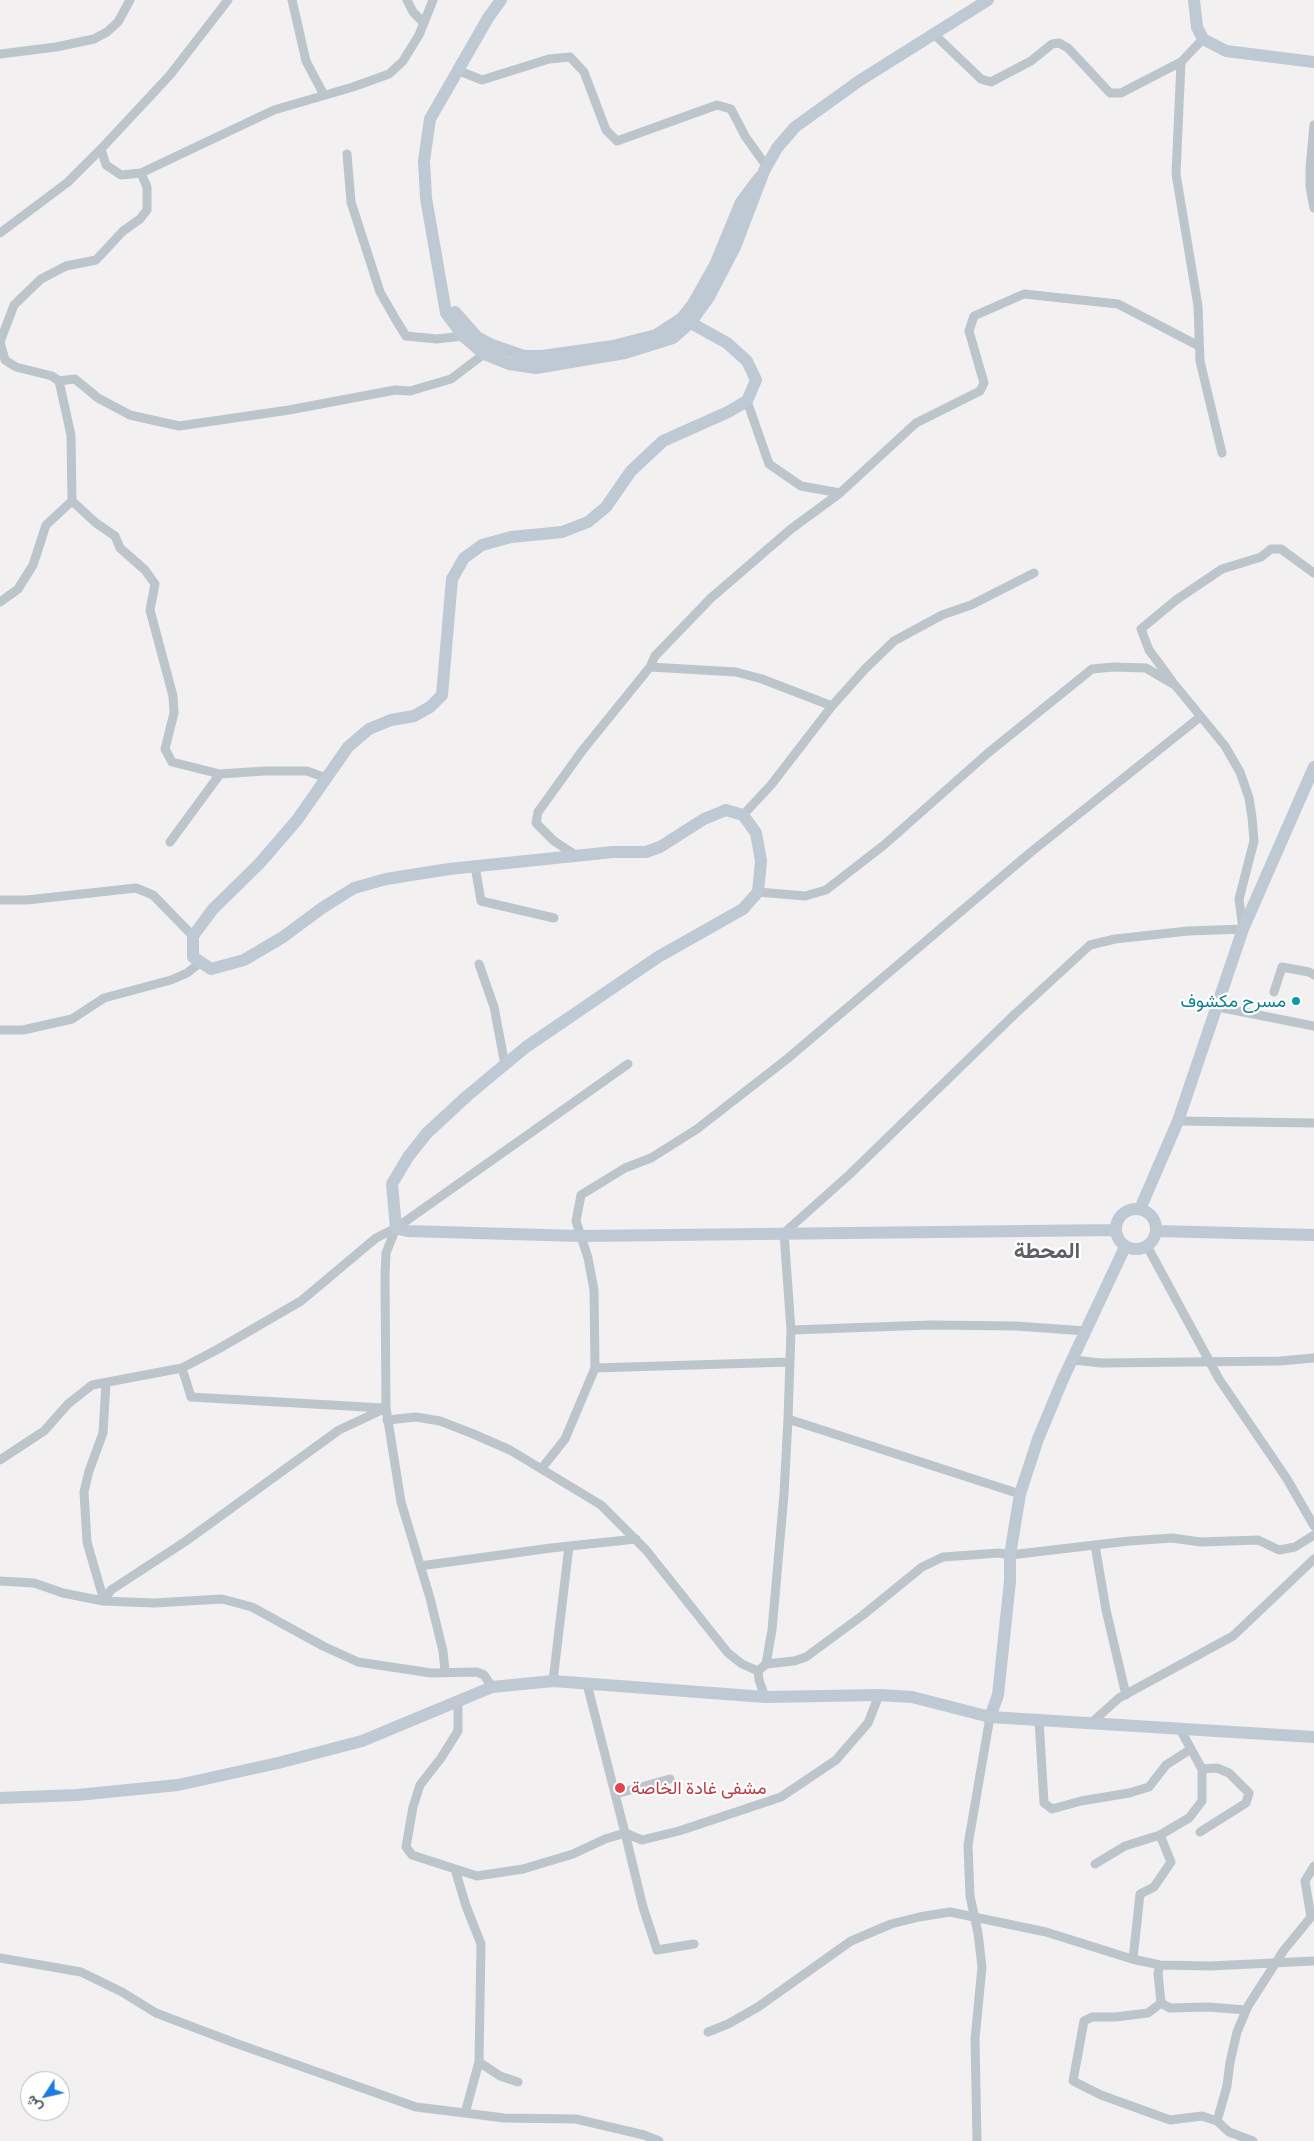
<!DOCTYPE html>
<html>
<head>
<meta charset="utf-8">
<style>
	body { margin:0 }
	#map { position:relative; width:1314px; height:2141px; overflow:hidden; background:#f2f0f0; font-family:Ubuntu,Vazirmatn,sans-serif }
	canvas { display:block }
	.north { position:absolute; left:20px; top:2071px; width:50px; height:50px; box-sizing:border-box; background:#fff; border:1px solid #b6bbbe; border-radius:50%; rotate:235deg; font-size:14px; font-weight:700; line-height:20px; text-align:center; color:#48545d }
	.north::after { content:''; display:block; margin:auto; width:18px; height:22px; background:#1c7ce0; clip-path:polygon(50% 0,100% 100%,50% 72%,0 100%) }
</style>
</head>
<body>
<div id="map">
<canvas width="1314" height="2141"></canvas>
<div class="north">ش</div>
</div>
<script>
const g = document.querySelector('canvas').getContext('2d');
g.lineJoin = 'round';
function toPath(rows) {
  const path = new Path2D();
  for (const r of rows) {
    if (r.length === 3) {
      path.moveTo(r[0] + r[2], r[1]);
      path.arc(r[0], r[1], r[2], 0, 2 * Math.PI);
      continue;
    }
    path.moveTo(r[0], r[1]);
    for (let i = 2; i < r.length; i += 2) path.lineTo(r[i], r[i + 1]);
  }
  return path;
}
function stroke(path, color, width, dash) {
  g.strokeStyle = color;
  g.lineWidth = width;
  g.lineCap = dash ? 'butt' : 'round';
  g.setLineDash(dash || []);
  g.stroke(path);
}
function label(font, color, halo, rows, align = 'center') {
  g.font = font + ' Ubuntu,Vazirmatn,sans-serif';
  g.lineWidth = 4.5;
  g.setLineDash([]);
  g.textBaseline = 'middle';
  g.strokeStyle = halo;
  g.fillStyle = color;
  for (const [text, x, y, turn = 0] of rows) {
    g.save();
    g.translate(x, y);
    g.rotate((+turn || 0) * Math.PI / 180);
    g.textAlign = isNaN(turn) ? turn : align;
    if (halo) g.strokeText(text, 0, 0);
    g.fillText(text, 0, 0);
    g.restore();
  }
}
stroke(toPath([
	[228,0,170,75,101,149,106,165,121,175,141,173,274,110,353,87,389,74,403,61,419,35,433,0],
	[292,0,306,61,324,95],
	[407,0,413,12,423,22],
	[934,34,981,79,991,82,1031,61,1052,44,1059,43,1068,48,1110,93,1121,93,1181,62],
	[1203,39,1181,62,1176,174,1198,306,1200,361,1222,453],
	[0,54,56,47,94,39,107,32,118,22,130,0],
	[457,70,482,80,549,59,570,57,584,72,606,130,617,141,717,105,731,109,745,136,767,167],
	[1314,125,1310,168,1310,187,1314,208],
	[347,154,351,202,380,292,396,320,406,336,437,339,463,336],
	[141,173,147,187,147,210,140,219,123,231,96,260,66,266,41,279,14,305,0,342,5,360,16,367,52,376,59,381,75,379,98,398,130,415,179,426,289,410,395,390,410,391,451,379,484,354],
	[0,233,68,182,101,149],
	[59,381,71,435,72,501,96,523,115,536,120,548,145,570,155,584,150,610,173,696,174,713,165,749,172,762,220,774,265,771,307,771,326,778],
	[840,493,916,423,980,391,984,383,969,331,974,316,1024,294,1118,304,1199,346],
	[0,602,18,589,33,565,46,525,72,501],
	[650,667,736,672,762,679,832,706,771,785,743,815],
	[1172,681,1149,650,1141,629,1176,600,1222,569,1261,557,1271,549,1281,549,1314,573],
	[832,706,865,669,894,641,942,615,971,605,1034,573],
	[170,842,220,774],
	[577,856,554,841,536,823,538,812,582,751,650,667,655,656,711,598,791,529,840,493,801,486,769,464,747,401],
	[475,866,481,901,554,918],
	[758,892,805,896,826,890,884,845,988,753,1092,669,1113,667,1146,668,1175,685,1225,746,1240,772,1249,798,1252,817,1254,841,1239,899,1243,929,1188,931,1115,939,1090,945,1015,1014,850,1174,784,1233,791,1330,788,1419,784,1494,772,1630,766,1664],
	[0,900,27,900,136,888,153,895,193,936],
	[479,964,494,1007,505,1065],
	[1274,992,1282,967,1309,972,1314,975],
	[1218,1007,1314,1026],
	[0,1030,23,1030,72,1019,104,998,171,980,187,973,201,962],
	[1178,1121,1314,1123],
	[396,1228,386,1253,385,1275,386,1408,401,1502,430,1598,443,1651,445,1671],
	[1147,1246,1219,1379,1287,1479,1314,1526],
	[791,1330,930,1325,1016,1326,1086,1331],
	[1073,1360,1101,1363,1280,1361,1314,1358],
	[182,1368,191,1397,383,1408],
	[595,1368,790,1362],
	[788,1419,1020,1494],
	[387,1420,416,1417,440,1421,471,1433,510,1450,601,1505,646,1550,728,1653,742,1664,758,1671],
	[0,1460,44,1431,68,1404,92,1385,182,1368,220,1348,301,1301,376,1238,396,1228,628,1064],
	[542,1468,565,1439,595,1368,594,1290,588,1258,576,1221,581,1195,625,1168,651,1158,697,1129,787,1059,1031,852,1200,717],
	[1095,1545,1106,1610,1126,1695],
	[420,1566,551,1548,636,1539],
	[0,1581,34,1583,63,1593,103,1601,154,1603,222,1599,252,1607,323,1646,358,1662,431,1673,477,1672,484,1675,492,1687],
	[103,1601,111,1590,186,1541,339,1430,386,1408],
	[104,1601,87,1542,84,1492,89,1471,103,1433,106,1383],
	[553,1681,569,1546],
	[587,1684,625,1833,642,1840,679,1831,781,1797,836,1760,868,1723,879,1695],
	[765,1697,759,1680,758,1671,766,1664,794,1661,806,1657,863,1615,922,1567,943,1557,999,1553,1010,1555,1129,1541,1172,1538,1201,1542,1258,1540,1279,1550,1295,1547,1314,1535],
	[458,1700,458,1731,441,1758,420,1785,413,1807,406,1847,412,1855,477,1876,523,1869,573,1854,605,1839,625,1833,643,1907,657,1950,694,1944],
	[1039,1720,1044,1803,1052,1809,1081,1801,1129,1793,1149,1787,1166,1765,1191,1749],
	[1090,1724,1119,1698,1233,1636,1314,1559],
	[1180,1729,1202,1769,1217,1768,1229,1773,1249,1793,1246,1803,1200,1832],
	[616,1794,670,1779],
	[1095,1864,1125,1846,1160,1835,1189,1818,1202,1801,1202,1769],
	[455,1869,466,1906,481,1944,479,2062,465,2113,504,2118,576,2119,644,2135,659,2141],
	[0,1958,81,1972,122,1992,156,2013,235,2043,416,2107,465,2113],
	[1133,1959,1140,1894,1154,1887,1171,1862,1160,1835],
	[1160,1965,1158,1973,1161,2003,1148,2013,1115,2017,1092,2017,1084,2021,1073,2081,1101,2095,1170,2120,1202,2116,1217,2121,1229,2132,1253,2141],
	[1161,2003,1170,2008,1208,2007,1246,2010],
	[708,2032,728,2024,758,2007,851,1941,891,1924,919,1917,950,1912,1046,1932,1132,1959,1160,1965,1210,1966,1314,1961],
	[479,2062,500,2076,518,2082],
	[1217,2121,1227,2086,1230,2062,1237,2032,1248,2006,1284,1950,1311,1917,1305,1881,1314,1866],
	[977,2141,975,2039,982,1967,978,1933,970,1896,968,1845,990,1717]
]), '#bcc5cc', 9);
stroke(toPath([
	[501,0,488,18,430,119,424,161,426,198,446,313,463,336,484,354,509,364,536,368,625,353,673,338,691,322,709,297,735,247,764,171,777,148,795,127,859,81,988,0],
	[1194,0,1197,27,1203,39,1226,51,1314,62],
	[455,312,477,337,492,345,524,356,542,356,613,346,656,335,682,318,693,304,715,265,741,202,759,178],
	[682,318,727,343,747,361,756,380,747,401,728,412,663,441,631,471,606,507,588,522,562,532,511,537,482,545,464,558,452,579,442,695,430,707,414,716,391,720,369,729,348,747,297,820,259,864,213,909,193,936,193,957,211,969,244,960,283,937,322,908,354,888,386,879,449,869,613,852,646,852,660,847,704,819,726,810,743,815,756,833,761,861,758,892,743,909,658,957,526,1047,467,1096,427,1133,408,1157,392,1184,396,1228,407,1231,580,1236,1116,1230],
	[1136,1229,20],
	[1140,1209,1178,1121,1243,929,1314,767],
	[1156,1231,1314,1235],
	[990,1717,998,1695,1010,1581,1010,1555,1020,1494,1038,1439,1063,1379,1125,1247],
	[0,1798,77,1795,178,1785,278,1763,362,1741,492,1687,553,1681,765,1697,879,1695,912,1697,990,1717,1314,1737]
]), '#bec9d3', 12);
for (const [x, y, r, color] of [
	[1296,1001,5,"#0f9aa8"],
	[620,1788,6,"#e0444e"]
]) {
  const dot = new Path2D();
  dot.arc(x, y, r, 0, 2 * Math.PI);
  g.fillStyle = color;
  g.fill(dot);
  stroke(dot, '#fff', 2);
}
label('18px', '#0d838f', '#fff', [
	["مسرح مكشوف",1286,1001]
], 'right');
label('18px', '#be3a42', '#fff', [
	["مشفى غادة الخاصة",631,1788]
], 'left');
label('bold 22px', '#5d6165', '#fff', [
	["المحطة",1047,1251]
]);
</script>
</body>
</html>
